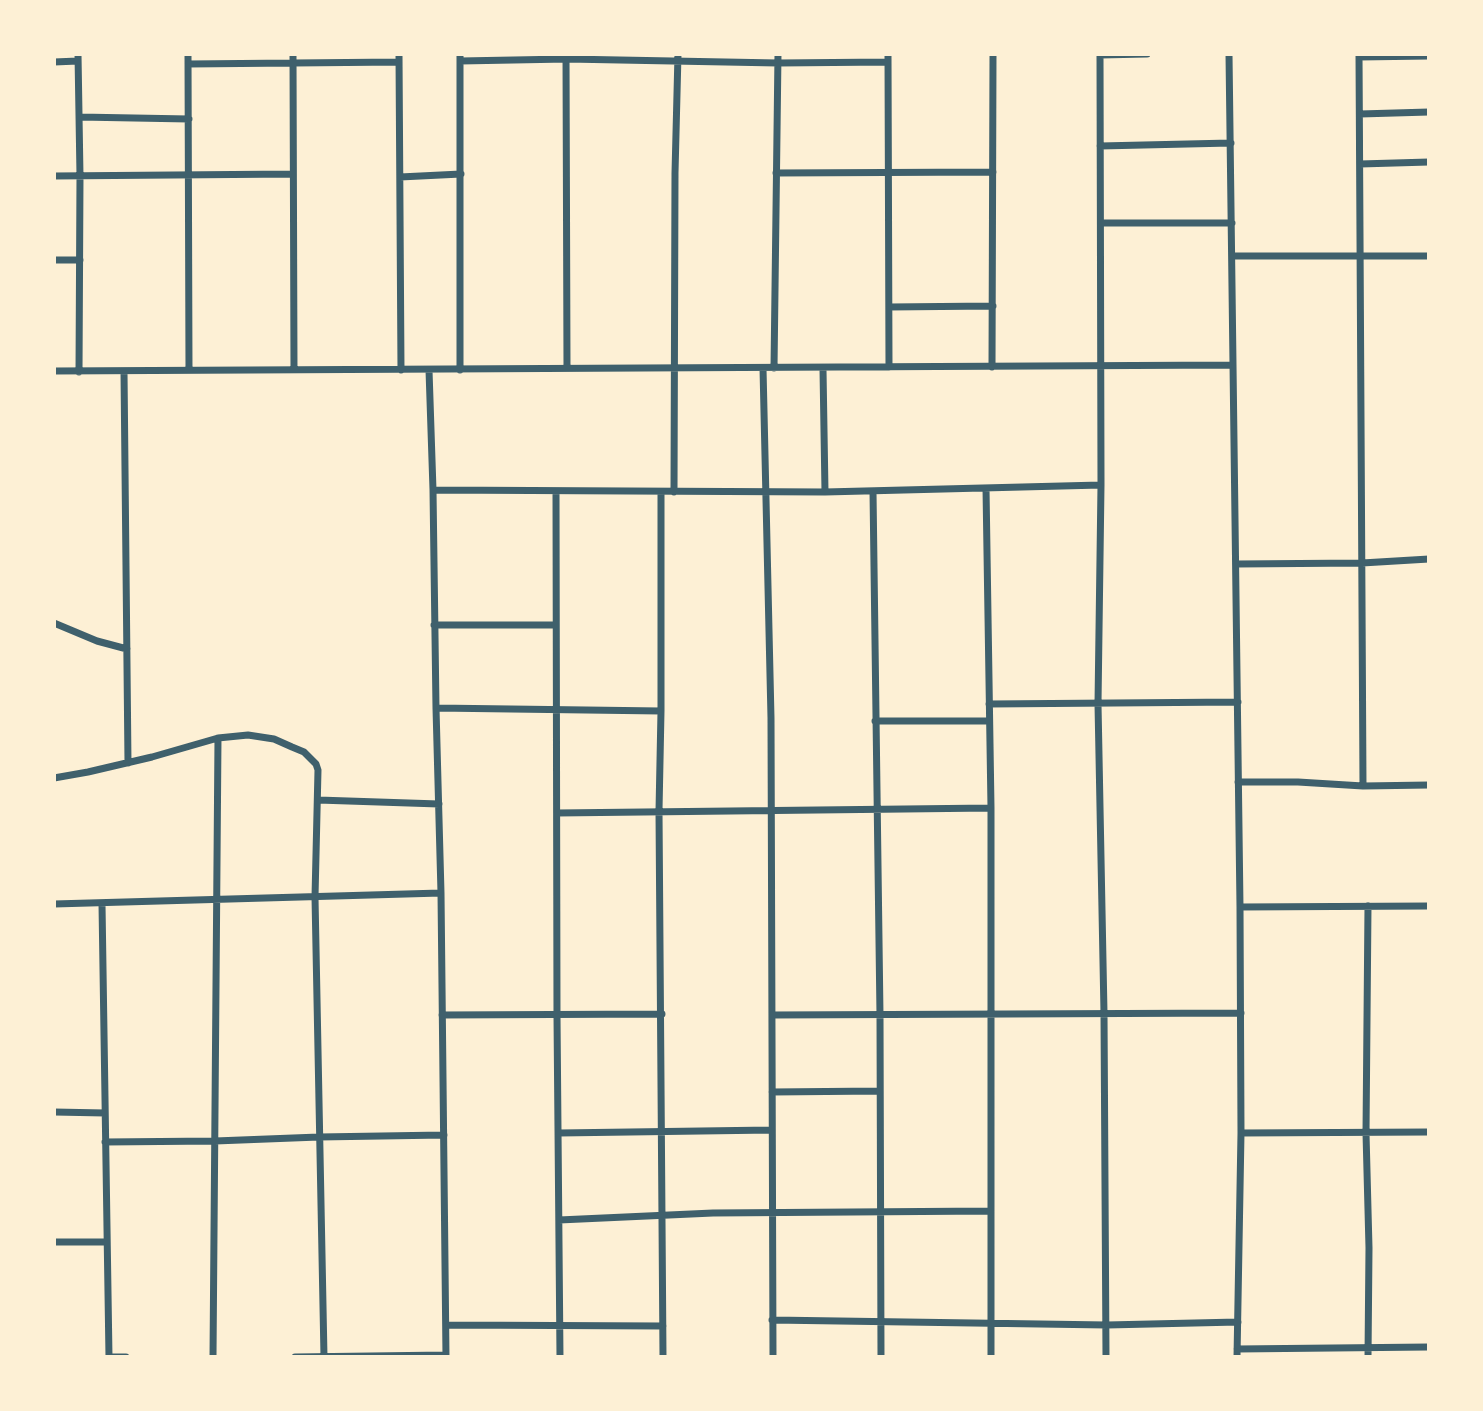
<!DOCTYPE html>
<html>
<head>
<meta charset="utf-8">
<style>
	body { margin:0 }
	#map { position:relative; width:1483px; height:1411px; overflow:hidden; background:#fdf0d5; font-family:Montserrat,sans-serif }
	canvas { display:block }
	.frame { position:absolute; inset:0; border:56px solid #fdf0d5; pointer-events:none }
</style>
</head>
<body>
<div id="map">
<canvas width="1483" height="1411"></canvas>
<div class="frame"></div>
</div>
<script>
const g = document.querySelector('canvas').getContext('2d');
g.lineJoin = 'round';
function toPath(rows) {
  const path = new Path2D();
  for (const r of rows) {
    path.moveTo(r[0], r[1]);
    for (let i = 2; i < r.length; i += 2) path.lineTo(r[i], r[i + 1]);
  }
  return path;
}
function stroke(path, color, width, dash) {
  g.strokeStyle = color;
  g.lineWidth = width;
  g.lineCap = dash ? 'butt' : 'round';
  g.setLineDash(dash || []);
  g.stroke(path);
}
stroke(toPath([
	[78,54,80,176,79,372],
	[188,54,189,370],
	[293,54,294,370],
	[399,54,401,370],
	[460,54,460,370],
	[566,54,567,368],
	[888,54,889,367],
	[1100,54,1101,485,1098,704,1104,1013,1106,1357],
	[1229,54,1240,907,1241,1133,1237,1357],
	[1359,54,1363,786],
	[1100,55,1147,54],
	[1359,57,1429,56],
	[460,61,567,59,778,63,888,62],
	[54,62,78,61],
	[188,64,399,62],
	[1360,114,1429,112],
	[79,117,189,119],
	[1100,146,1231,143],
	[1360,164,1429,162],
	[776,173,993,172],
	[54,176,293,174],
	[400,177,461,174],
	[1101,223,1232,223],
	[1232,256,1429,256],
	[54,260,80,260],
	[889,307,993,306],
	[992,367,993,54],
	[763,368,771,718,773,1357],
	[774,368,778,54],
	[823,369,825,492],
	[429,370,433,490,436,708,441,893,446,1357],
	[54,371,1232,365],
	[124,371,128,763],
	[986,488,991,808,991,1357],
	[433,490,825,492,1101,485],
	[556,491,557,1016,560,1357],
	[873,491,880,1015,881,1357],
	[661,492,661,711,659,811,663,1357],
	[674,492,675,173,678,54],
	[1237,564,1362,563,1429,559],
	[54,623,97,641,127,649],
	[434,625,556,625],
	[989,704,1238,702],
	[436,708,661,711],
	[875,721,989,721],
	[54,778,88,772,152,757,218,738,248,735,274,739,292,747,304,752,316,764,318,770,315,897,324,1357],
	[1238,782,1298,782,1363,786,1429,785],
	[318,800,439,804],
	[557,813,991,808],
	[54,904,441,893],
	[102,904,109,1357],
	[1240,907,1429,906],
	[442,1015,662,1014],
	[772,1015,1241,1013],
	[772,1092,880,1091],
	[54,1112,105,1113],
	[559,1133,772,1130],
	[1241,1133,1429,1132],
	[105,1142,215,1141,319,1137,444,1135],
	[559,1220,713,1213,991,1211],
	[54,1242,106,1242],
	[772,1320,1107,1325,1238,1322],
	[446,1325,663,1326],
	[1237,1349,1429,1347],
	[109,1357,126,1357],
	[213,1357,218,738],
	[295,1357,446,1355],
	[1368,1357,1369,1248,1366,1133,1368,906]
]), '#3f606c', 7);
</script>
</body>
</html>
